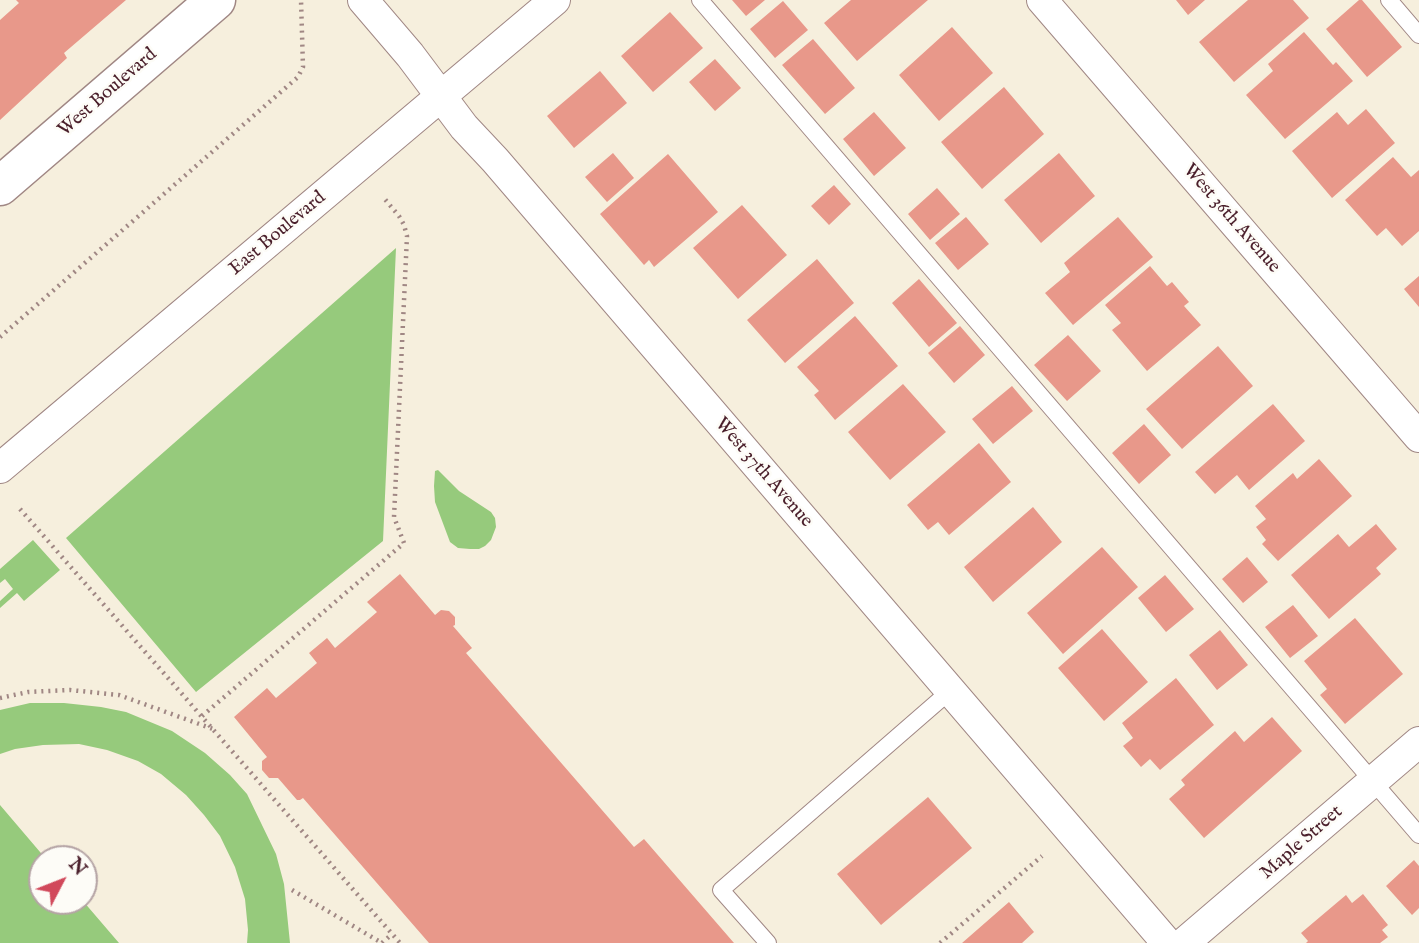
<!DOCTYPE html>
<html>
<head>
<meta charset="utf-8">
<style>
	body { margin:0 }
	#map { position:relative; width:1419px; height:943px; overflow:hidden; background:#f6efdd; font-family:"IM FELL English",serif }
	canvas { display:block }
	.north { position:absolute; left:28px; top:845px; width:70px; height:70px; box-sizing:border-box; background:#fdfcf7; border:2px solid #b5a4a5; border-radius:50%; rotate:48deg; font-size:19px; font-weight:700; line-height:28px; text-align:center; color:#4a1f2b }
	.north::after { content:''; display:block; margin:auto; width:24px; height:32px; background:#d1495b; clip-path:polygon(50% 0,100% 100%,50% 72%,0 100%) }
</style>
</head>
<body>
<div id="map">
<canvas width="1419" height="943"></canvas>
<div class="north">N</div>
</div>
<script>
const g = document.querySelector('canvas').getContext('2d');
g.lineJoin = 'round';
function fill(path, color) {
  g.fillStyle = color;
  g.fill(path, 'evenodd');
}
function toPath(rows) {
  const path = new Path2D();
  for (const r of rows) {
    path.moveTo(r[0], r[1]);
    for (let i = 2; i < r.length; i += 2) path.lineTo(r[i], r[i + 1]);
  }
  return path;
}
function stroke(path, color, width, dash) {
  g.strokeStyle = color;
  g.lineWidth = width;
  g.lineCap = dash ? 'butt' : 'round';
  g.setLineDash(dash || []);
  g.stroke(path);
}
function label(font, color, halo, rows, align = 'center') {
  g.font = font + ' "IM FELL English",serif';
  g.lineWidth = 5;
  g.setLineDash([]);
  g.textBaseline = 'middle';
  g.strokeStyle = halo;
  g.fillStyle = color;
  for (const [text, x, y, turn = 0] of rows) {
    g.save();
    g.translate(x, y);
    g.rotate((+turn || 0) * Math.PI / 180);
    g.textAlign = isNaN(turn) ? turn : align;
    if (halo) g.strokeText(text, 0, 0);
    g.fillText(text, 0, 0);
    g.restore();
  }
}
fill(toPath([
	[396,248,383,541,196,692,66,538],
	[438,470,459,491,491,512,495,518,496,527,491,540,485,546,479,549,470,549,458,548,450,542,435,502,434,486,435,471],
	[33,540,60,570,24,601,17,593,0,608,0,601,13,589,5,579,0,583,0,569],
	[30,703,64,703,101,707,126,712,172,731,205,753,230,775,247,794,276,854,284,884,290,943,247,943,248,930,245,899,235,867,220,836,204,815,186,795,161,774,138,761,107,750,79,744,43,745,15,749,0,754,0,710],
	[0,805,46,859,42,859,42,901,83,901,119,943,0,943]
]), '#96ca7c');
fill(toPath([
	[16,0,126,0,64,53,67,58,0,120,0,20,19,3],
	[732,0,765,0,746,16],
	[851,0,928,0,857,61,824,23],
	[1176,0,1205,0,1188,15],
	[1248,0,1293,0,1309,18,1234,82,1199,42],
	[1359,0,1362,0,1402,47,1367,77,1326,29],
	[783,1,808,30,775,58,750,29],
	[670,12,703,48,653,92,621,56],
	[952,27,993,73,939,121,899,75],
	[1304,32,1333,65,1336,62,1353,81,1285,139,1246,95,1273,71,1268,64],
	[813,39,855,88,825,114,782,65],
	[715,59,741,88,715,111,689,82],
	[600,71,627,103,574,148,547,116],
	[1004,87,1044,134,982,189,941,142],
	[1366,109,1395,143,1332,198,1292,151,1337,112,1348,125],
	[874,112,906,148,874,176,843,139],
	[613,153,634,178,607,202,585,177],
	[1059,153,1095,196,1041,243,1004,200],
	[668,154,718,212,654,267,649,260,644,265,600,214],
	[1393,157,1411,177,1419,170,1419,231,1402,246,1386,228,1377,236,1345,200],
	[834,185,851,204,829,225,811,206],
	[937,188,960,214,930,240,908,214],
	[742,205,787,255,738,299,693,248],
	[966,217,989,244,958,270,935,243],
	[1118,217,1153,257,1073,325,1045,293,1070,272,1064,263],
	[817,259,854,303,785,363,747,320],
	[1150,266,1167,286,1172,282,1189,302,1184,306,1201,325,1147,371,1112,330,1121,323,1105,305],
	[1419,276,1419,307,1404,289],
	[919,279,957,323,929,347,892,303],
	[855,316,898,366,835,420,814,395,819,391,797,367],
	[960,326,985,355,954,383,928,353],
	[1068,335,1101,371,1067,401,1034,365],
	[1218,346,1253,386,1182,449,1146,409],
	[903,384,946,432,890,480,848,432],
	[1012,386,1033,411,993,444,972,419],
	[1273,404,1305,441,1249,490,1237,475,1215,494,1195,472],
	[1144,424,1171,455,1139,484,1112,453],
	[979,443,1011,482,949,535,938,522,928,530,907,505],
	[1319,459,1352,496,1278,561,1262,544,1266,540,1256,527,1266,519,1255,506,1293,473,1297,479],
	[1033,507,1062,542,993,602,964,567],
	[1376,524,1397,549,1376,568,1381,574,1329,619,1291,575,1338,534,1349,547],
	[1102,547,1138,587,1063,654,1027,613],
	[1247,557,1268,582,1243,603,1222,579],
	[400,574,435,615,441,610,449,611,455,617,455,625,453,626,472,648,466,653,634,847,644,839,734,943,429,943,303,798,300,800,297,800,278,778,269,778,262,770,262,761,267,757,234,717,267,688,276,698,317,663,309,653,327,638,335,648,377,612,367,602],
	[1165,575,1194,609,1166,632,1138,598],
	[1293,605,1318,636,1290,658,1265,627],
	[1355,618,1403,674,1345,724,1320,695,1327,689,1304,661],
	[1102,629,1148,682,1104,721,1058,668],
	[1220,630,1248,665,1217,690,1189,655],
	[1176,678,1214,725,1160,770,1150,759,1141,767,1123,746,1133,738,1122,723],
	[1272,717,1302,751,1204,838,1169,799,1185,785,1181,780,1235,731,1244,742],
	[928,797,972,848,881,925,837,874],
	[1414,860,1419,866,1419,908,1412,915,1386,886],
	[1363,894,1388,925,1382,930,1388,937,1380,943,1306,943,1308,941,1301,933,1346,895,1352,903],
	[1009,902,1034,932,1022,943,962,943]
]), '#e8988a');
const lane = toPath([
	[700,0,1419,835],
	[1389,0,1419,35],
	[768,943,721,890,950,691]
]);
const street = toPath([
	[363,0,410,55,464,127,495,160,1167,943],
	[1042,0,1419,437],
	[0,468,555,0],
	[1184,943,1419,742]
]);
const secondary = toPath([
	[0,186,216,0]
]);
stroke(lane, '#a08784', 18);
stroke(street, '#a08784', 32);
stroke(secondary, '#a08784', 41);
stroke(toPath([
	[0,337,298,77,303,67,301,0],
	[20,509,400,943],
	[0,698,28,692,70,690,119,695,213,729],
	[202,716,404,543,394,517,407,236,404,225,399,216,383,197],
	[292,890,382,943],
	[382,943,392,934],
	[940,943,1042,856]
]), '#a08784', 4.5, [2, 5]);
stroke(lane, '#fff', 16);
stroke(street, '#fff', 30);
stroke(secondary, '#fff', 38);
label('19px', '#4a1f2b', '#fdfcf7', [
	["West Boulevard",108,93,-41],
	["West 36th Avenue",1231,219,49],
	["East Boulevard",278,234,-40],
	["West 37th Avenue",763,473,49],
	["Maple Street",1302,843,-41]
]);
</script>
</body>
</html>
